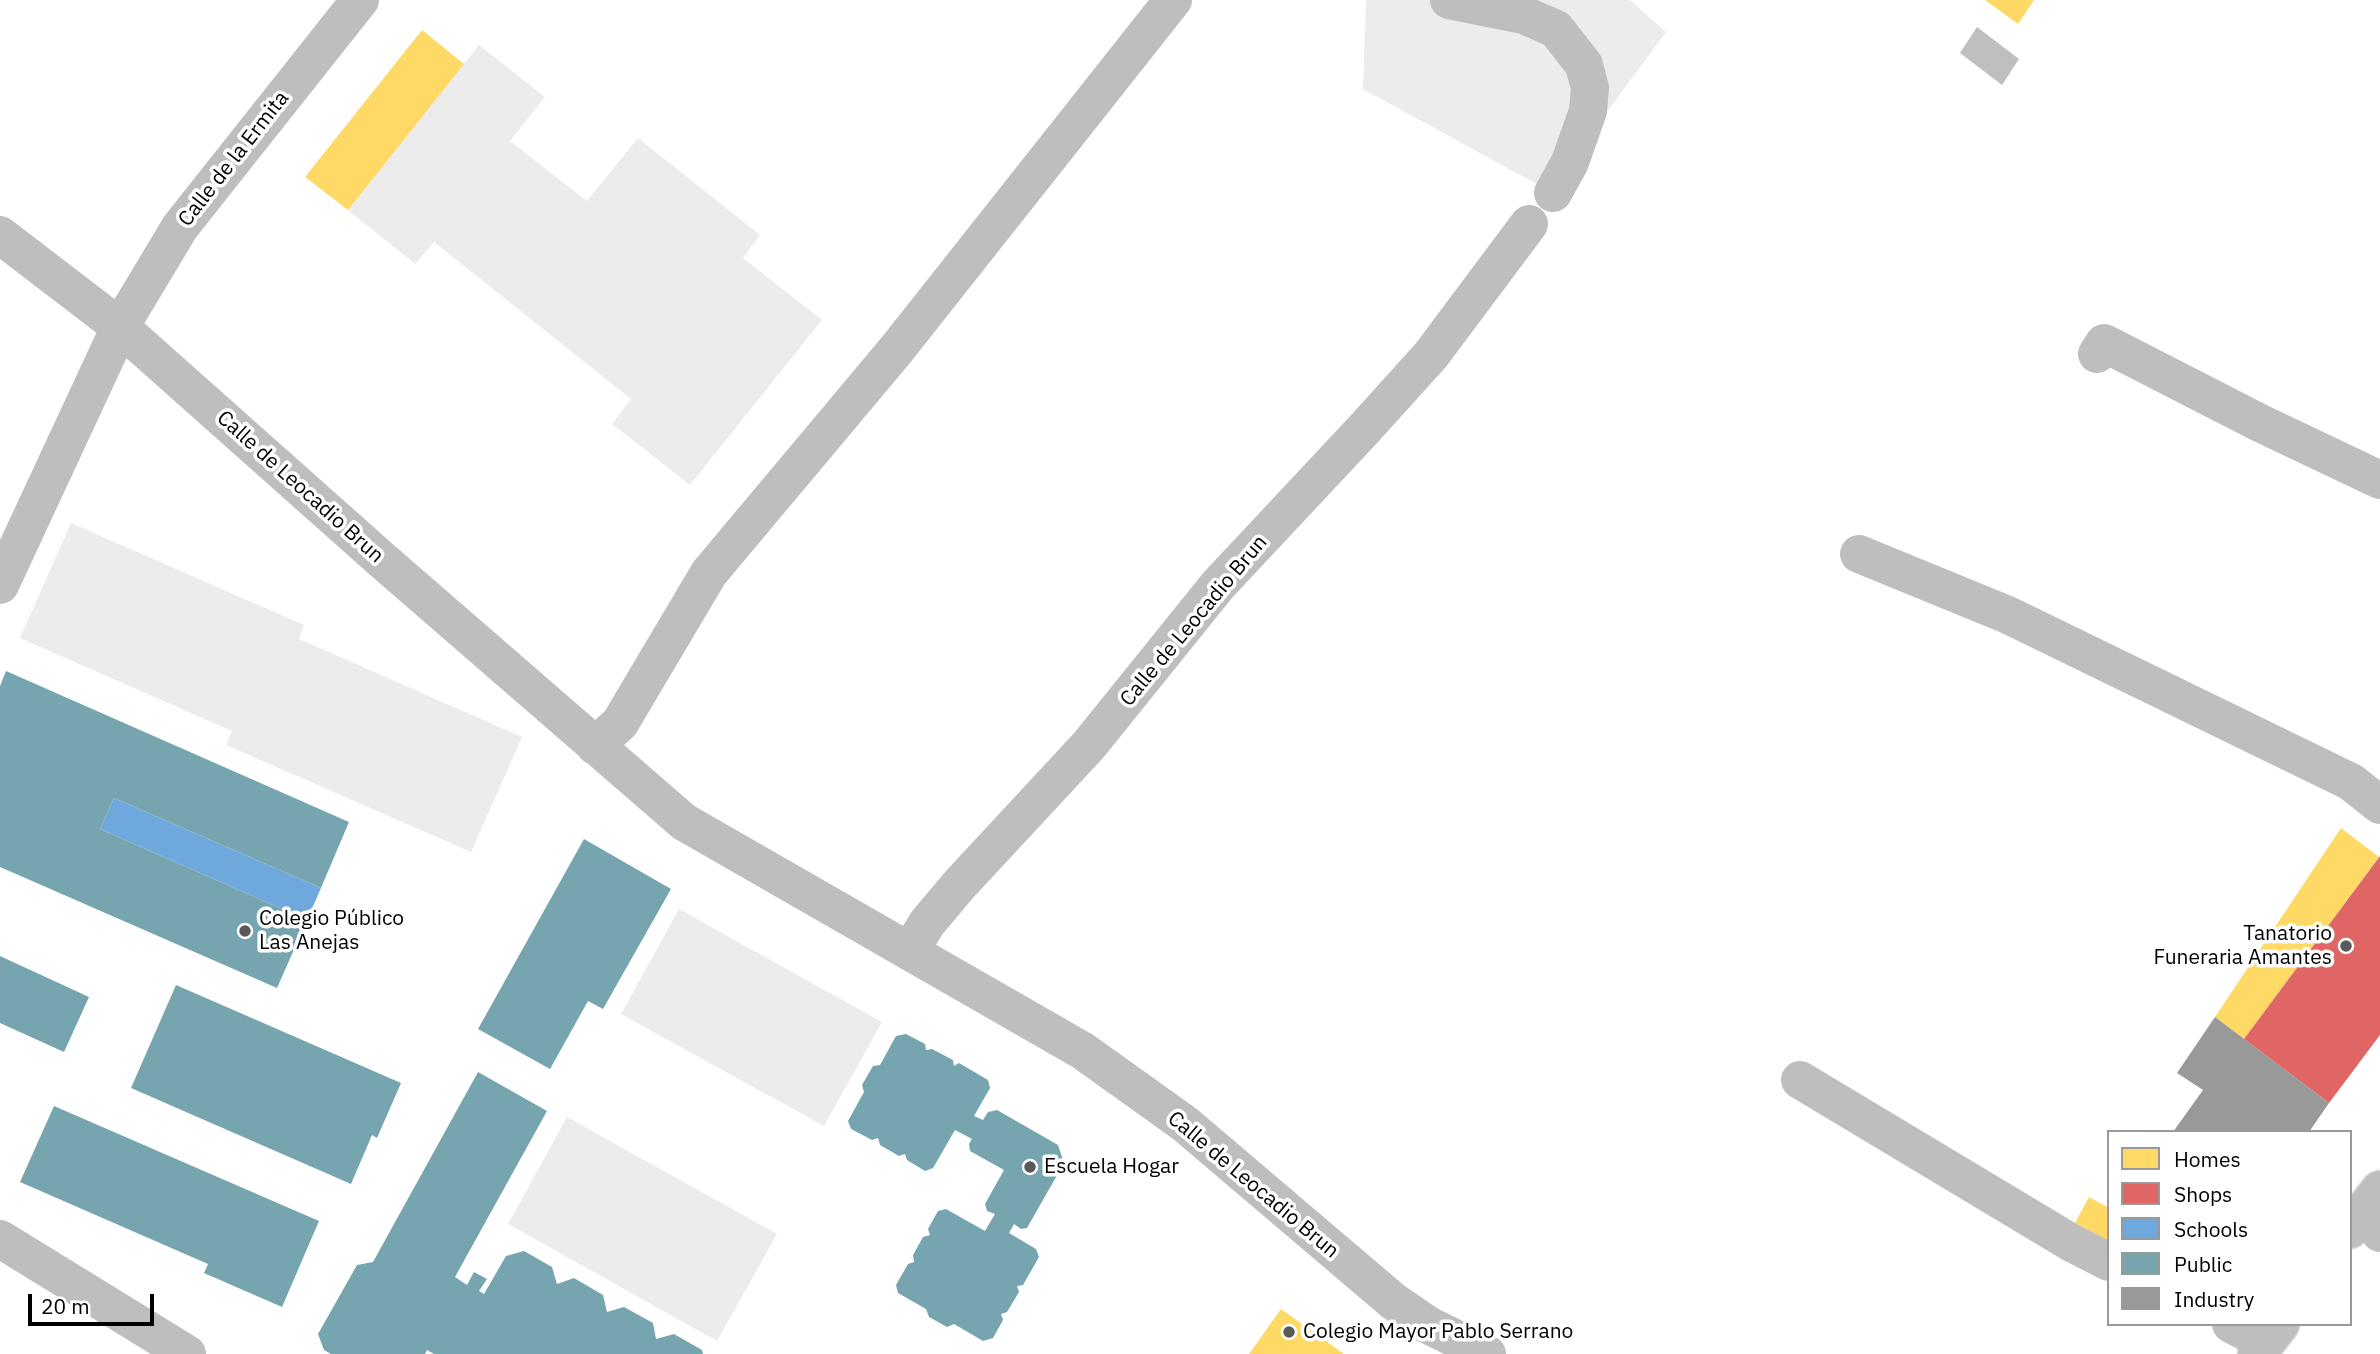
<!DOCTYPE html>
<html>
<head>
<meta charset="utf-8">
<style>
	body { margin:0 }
	#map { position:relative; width:2380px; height:1354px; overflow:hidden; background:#fff; font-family:"IBM Plex Sans",sans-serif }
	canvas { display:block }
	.legend { position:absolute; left:2107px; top:1130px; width:245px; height:196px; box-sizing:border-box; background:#fff; border:2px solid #999; margin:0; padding:9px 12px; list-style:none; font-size:21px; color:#000 }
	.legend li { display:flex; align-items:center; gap:14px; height:35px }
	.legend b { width:35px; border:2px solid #999 }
	.scale { position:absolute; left:28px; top:1294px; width:126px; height:32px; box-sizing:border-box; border:4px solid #000; border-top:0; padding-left:9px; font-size:21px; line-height:24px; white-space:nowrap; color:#000; -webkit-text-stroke:5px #fff; paint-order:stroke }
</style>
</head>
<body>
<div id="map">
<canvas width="2380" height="1354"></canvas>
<ul class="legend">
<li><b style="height:19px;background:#ffd966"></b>Homes</li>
<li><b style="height:19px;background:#e06666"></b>Shops</li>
<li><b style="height:19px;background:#6fa8dc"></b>Schools</li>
<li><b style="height:19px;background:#76a5af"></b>Public</li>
<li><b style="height:19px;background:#999"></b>Industry</li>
</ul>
<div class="scale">20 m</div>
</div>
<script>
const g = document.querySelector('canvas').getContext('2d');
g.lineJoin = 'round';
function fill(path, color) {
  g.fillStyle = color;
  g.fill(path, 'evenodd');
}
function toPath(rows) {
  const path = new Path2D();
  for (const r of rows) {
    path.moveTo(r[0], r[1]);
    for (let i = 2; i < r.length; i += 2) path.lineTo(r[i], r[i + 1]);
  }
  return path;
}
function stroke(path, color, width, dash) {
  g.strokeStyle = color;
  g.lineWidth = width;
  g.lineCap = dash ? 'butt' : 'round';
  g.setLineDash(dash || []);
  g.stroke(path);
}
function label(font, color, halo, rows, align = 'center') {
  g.font = font + ' "IBM Plex Sans",sans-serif';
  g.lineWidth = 7;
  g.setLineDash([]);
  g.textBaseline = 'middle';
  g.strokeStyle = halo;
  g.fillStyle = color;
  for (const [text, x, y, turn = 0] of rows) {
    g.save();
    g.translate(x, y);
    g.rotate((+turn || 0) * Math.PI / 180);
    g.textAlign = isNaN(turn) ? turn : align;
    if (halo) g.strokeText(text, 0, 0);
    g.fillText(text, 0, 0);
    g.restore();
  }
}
fill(toPath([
	[1366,0,1630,0,1666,32,1570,162,1553,193,1363,89],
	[479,45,545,97,510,141,587,201,638,138,760,235,743,258,822,320,690,485,612,424,631,399,434,242,415,264,348,210],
	[71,523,304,625,299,639,522,737,471,852,226,745,232,731,20,638],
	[679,909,882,1022,824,1126,621,1014],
	[567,1117,777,1234,717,1341,508,1224]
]), '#ececec');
fill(toPath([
	[1977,27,2019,59,2002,85,1960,53]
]), '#bfbfbf');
fill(toPath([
	[1985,0,2034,0,2018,24],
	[422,30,464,64,348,210,305,177],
	[2341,828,2379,857,2244,1039,2215,1017],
	[2089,1197,2109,1208,2109,1241,2075,1223],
	[1281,1309,1344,1354,1249,1354]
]), '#ffd966');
fill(toPath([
	[2380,856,2380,1035,2329,1103,2244,1039]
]), '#e06666');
fill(toPath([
	[114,798,321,888,307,920,100,829]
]), '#6fa8dc');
fill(toPath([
	[6,671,349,822,321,888,114,798,100,829,307,920,277,988,0,867,0,686],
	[584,839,671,889,603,1009,588,1001,550,1069,478,1029],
	[0,956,89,997,64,1052,0,1023],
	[176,985,401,1083,377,1138,372,1135,351,1184,131,1088],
	[906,1034,925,1044,926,1050,932,1049,953,1060,954,1066,959,1063,988,1080,990,1088,974,1116,983,1120,988,1112,997,1110,1058,1145,1064,1163,1027,1228,1021,1229,1014,1224,1009,1233,1036,1249,1039,1257,1023,1285,1017,1286,1019,1292,1007,1312,1001,1314,1003,1320,993,1338,983,1341,954,1324,947,1327,929,1317,926,1309,898,1293,896,1285,908,1264,914,1262,913,1255,923,1237,930,1235,928,1229,938,1211,946,1209,985,1231,995,1214,987,1211,985,1204,1004,1170,970,1151,969,1144,972,1139,955,1130,933,1168,925,1171,907,1160,905,1154,899,1156,880,1145,878,1138,872,1140,851,1129,848,1121,864,1092,862,1085,873,1066,880,1065,896,1036],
	[478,1072,547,1111,455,1277,467,1285,474,1272,487,1279,479,1291,484,1294,506,1256,524,1251,552,1267,557,1284,574,1278,603,1295,607,1312,624,1307,653,1323,656,1339,674,1334,702,1350,703,1354,434,1354,427,1350,425,1354,331,1354,324,1350,318,1334,357,1265,373,1262],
	[54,1106,319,1221,282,1307,204,1273,208,1264,20,1182]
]), '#76a5af');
fill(toPath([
	[2215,1017,2329,1103,2309,1132,2173,1132,2203,1090,2177,1073]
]), '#999');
const highway = toPath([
	[2350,1229,2380,1190],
	[2257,1354,2280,1324]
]);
stroke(highway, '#dbdbdb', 41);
stroke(toPath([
	[1449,0,1524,15,1556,29,1584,65,1590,88,1588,111,1570,162,1553,193],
	[0,235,120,327,382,560,684,822,1083,1051,1185,1124,1393,1301,1428,1325,1487,1354],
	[2097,354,2104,343,2260,423,2380,480],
	[1859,554,2008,615,2351,782,2380,805],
	[0,585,120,327,180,227,360,0],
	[595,746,620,723,709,573,896,350,1173,0],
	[910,951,927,923,959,885,1089,745,1218,585,1366,427,1431,355,1529,224],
	[1800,1080,2070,1242,2109,1262],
	[2366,1208,2380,1233],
	[0,1239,187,1354],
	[2231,1324,2266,1342]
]), '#bebebe', 38);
stroke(highway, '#bebebe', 38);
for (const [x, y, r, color] of [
	[245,931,7,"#595959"],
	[2346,946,7,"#595959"],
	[1030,1167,7,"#595959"],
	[1289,1332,7,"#595959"]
]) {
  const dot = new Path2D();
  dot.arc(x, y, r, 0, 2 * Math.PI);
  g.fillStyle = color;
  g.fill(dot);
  stroke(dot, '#fff', 2.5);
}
label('21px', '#000', '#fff', [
	["Calle de la Ermita",234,159,-52],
	["Calle de Leocadio Brun",300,487,42],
	["Calle de Leocadio Brun",1194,621,-50],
	["Calle de Leocadio Brun",1253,1185,40]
]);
label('21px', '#000', '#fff', [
	["Colegio Público",259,919],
	["Las Anejas",259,943],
	["Tanatorio",2332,934,"right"],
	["Funeraria Amantes",2332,958,"right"],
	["Escuela Hogar",1044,1167],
	["Colegio Mayor Pablo Serrano",1303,1332]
], 'left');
</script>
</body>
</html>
